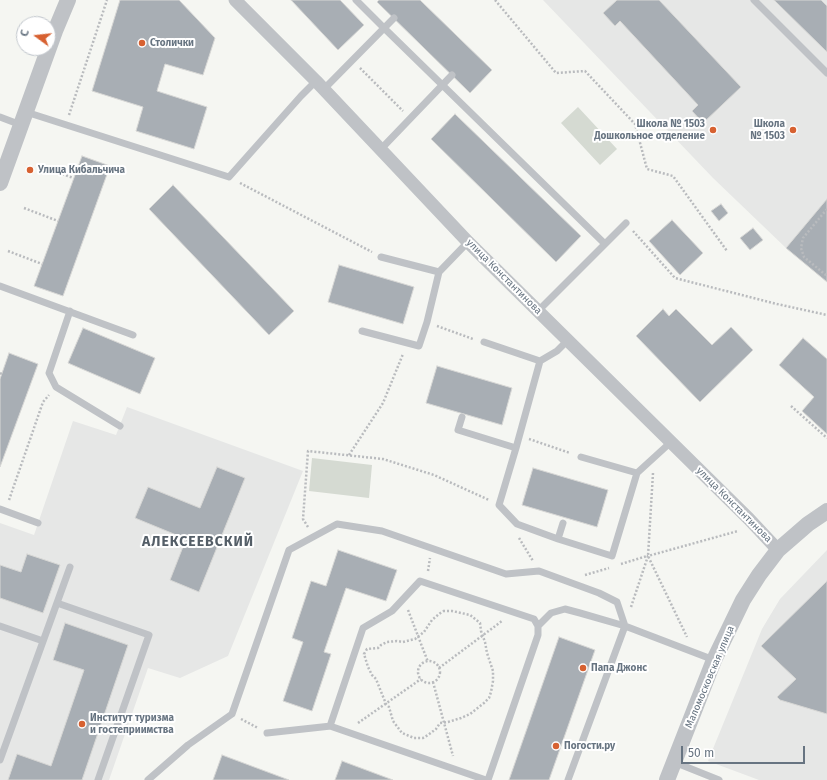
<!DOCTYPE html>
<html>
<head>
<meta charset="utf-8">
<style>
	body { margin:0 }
	#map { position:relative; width:827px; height:780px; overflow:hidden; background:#f5f6f2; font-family:"Fira Sans",sans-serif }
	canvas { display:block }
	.north { position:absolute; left:16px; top:16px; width:40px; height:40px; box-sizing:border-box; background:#fff; border:1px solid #c2c7cd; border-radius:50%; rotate:285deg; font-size:11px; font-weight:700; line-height:16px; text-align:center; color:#677481 }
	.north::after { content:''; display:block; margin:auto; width:14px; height:18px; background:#d76131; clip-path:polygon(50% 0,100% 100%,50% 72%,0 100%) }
	.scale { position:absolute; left:681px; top:746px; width:124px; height:18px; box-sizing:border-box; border:2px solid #677481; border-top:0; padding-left:5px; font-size:12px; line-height:14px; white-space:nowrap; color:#677481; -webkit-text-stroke:3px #fff; paint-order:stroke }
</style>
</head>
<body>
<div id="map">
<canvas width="827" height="780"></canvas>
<div class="north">С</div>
<div class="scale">50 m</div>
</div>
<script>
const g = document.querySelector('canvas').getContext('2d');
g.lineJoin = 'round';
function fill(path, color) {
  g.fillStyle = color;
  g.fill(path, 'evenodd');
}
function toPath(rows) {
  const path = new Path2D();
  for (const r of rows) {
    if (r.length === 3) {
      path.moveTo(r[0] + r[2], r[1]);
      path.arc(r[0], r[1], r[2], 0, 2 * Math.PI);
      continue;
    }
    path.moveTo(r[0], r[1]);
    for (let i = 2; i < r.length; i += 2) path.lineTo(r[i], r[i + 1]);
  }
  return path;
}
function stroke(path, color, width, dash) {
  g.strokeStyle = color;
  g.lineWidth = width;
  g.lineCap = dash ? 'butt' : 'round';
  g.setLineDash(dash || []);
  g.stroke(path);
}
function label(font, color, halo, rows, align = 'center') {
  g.font = font + ' "Fira Sans",sans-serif';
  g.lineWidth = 4;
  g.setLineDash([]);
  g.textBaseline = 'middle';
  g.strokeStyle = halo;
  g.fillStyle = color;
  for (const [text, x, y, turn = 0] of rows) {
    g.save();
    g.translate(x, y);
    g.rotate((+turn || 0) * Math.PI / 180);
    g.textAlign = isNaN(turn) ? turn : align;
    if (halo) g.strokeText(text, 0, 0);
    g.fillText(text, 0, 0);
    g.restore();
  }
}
fill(toPath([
	[543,0,827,0,827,199,786,248,713,178],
	[127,407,303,471,228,656,180,678,148,668,109,780,0,780,0,523,34,535,73,421,116,435],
	[827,550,827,780,759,780,708,761,762,629,780,599]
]), '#e6e7e6');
fill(toPath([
	[578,107,617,149,600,165,561,123],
	[312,458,372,465,369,498,309,491]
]), '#d5dad2');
const building = toPath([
	[120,0,179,0,215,38,203,75,165,64,157,91,207,107,194,149,136,131,143,107,92,91,120,0],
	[291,0,340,0,364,25,338,50,291,0],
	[379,0,420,0,492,70,470,93,377,2,379,0],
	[617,0,659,0,741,87,703,123,692,111,698,105,620,21,615,26,603,13,617,0],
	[774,0,821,0,827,6,827,52,774,0],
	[455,114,581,236,556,262,431,139,455,114],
	[82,156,110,166,63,296,34,286,82,156],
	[173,185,294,311,269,335,149,209,173,185],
	[827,199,827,282,786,248,827,199],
	[721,204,728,213,719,221,711,211,721,204],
	[672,220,703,253,680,275,649,241,672,220],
	[753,228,763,240,750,250,740,238,753,228],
	[339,265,414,287,403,324,328,302,339,265],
	[663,309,669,316,676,309,712,345,731,327,753,350,700,402,636,336,663,309],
	[83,328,155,358,140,394,68,363,83,328],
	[803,338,827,359,827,434,802,411,814,397,779,365,803,338],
	[9,353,38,364,0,467,0,379,9,353],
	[437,366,512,388,502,425,426,403,437,366],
	[217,467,245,478,199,592,170,580,186,539,135,518,148,487,200,508,217,467],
	[533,468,608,490,597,527,522,505,533,468],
	[338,550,397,570,386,601,346,588,324,652,331,654,312,711,283,701,303,642,292,638,311,581,326,586,338,550],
	[27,554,60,565,43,613,0,598,0,565,21,572,27,554],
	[827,581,827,714,780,700,777,697,796,679,761,646,827,581],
	[65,623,128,645,82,780,8,780,17,754,51,766,84,670,53,660,65,623],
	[559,637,595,650,549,780,509,780,559,637],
	[222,755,289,780,213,780,222,755],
	[342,761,393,780,335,780,342,761]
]);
fill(building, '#a8aeb4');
stroke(building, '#d7d7d5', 1);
stroke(toPath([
	[495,0,556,73,585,71,635,124,647,169,673,176,727,251],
	[360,68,403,111],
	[69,115,107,0],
	[40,165,73,178],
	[240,183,372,252],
	[24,208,58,221],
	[827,209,803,238,801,248,804,257,827,276],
	[633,231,675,278,777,304,827,315],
	[8,251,42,264],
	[437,326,473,339],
	[0,373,2,374],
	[791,406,827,438],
	[529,439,570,453],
	[349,455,383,403,403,354],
	[653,473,648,556,687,637],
	[9,500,43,402,49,395],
	[308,527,303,519,308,451,383,459,434,475,489,500],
	[519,538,533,561],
	[621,564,647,556],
	[428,571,430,558],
	[585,575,609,568],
	[631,607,648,556,738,531],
	[408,610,428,662],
	[443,611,452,611,470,615,480,623,481,631,485,642,487,653,493,671,493,681,491,692,489,698,484,703,470,714,461,718,448,722,440,723,436,729,428,735,423,738,414,738,402,733,393,721,389,707,386,704,376,679,372,675,368,667,364,654,367,649,378,648,381,645,387,642,397,641,403,642,415,639,424,632,432,620,439,614,443,611],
	[429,672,11],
	[439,668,502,621],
	[433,682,453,756],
	[241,719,258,728],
	[358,723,421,679]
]), '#b9bbbe', 2.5, [2, 2]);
stroke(toPath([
	[356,0,384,28,605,244],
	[754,0,827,73],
	[324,89,394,18],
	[26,112,229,177,301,96,316,81],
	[0,117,21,125],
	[381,149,452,75],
	[381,257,439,272,468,242],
	[0,286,133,335],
	[70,311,49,373,56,387,120,426],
	[538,311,626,223],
	[362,331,419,346,427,322,439,272],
	[484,342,540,361,557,351,568,340],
	[462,417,458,430,516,448,540,361],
	[516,448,499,505,517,524,558,539],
	[581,457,637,473,671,442],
	[0,509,38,523],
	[563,523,558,539,612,556,637,473],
	[57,603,149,635,98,780],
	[0,626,43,641],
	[267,733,331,726],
	[0,760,70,567],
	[674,762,719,780],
	[148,780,188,745,232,714,289,550,337,524,382,531,506,574,539,571,599,593,617,602,625,626,568,780],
	[486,780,330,726,363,628,392,611,420,581,534,619,538,626],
	[488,780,538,635,538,626,551,613,565,609,580,613,625,626,714,660]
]), '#bfc2c6', 7);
stroke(toPath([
	[235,0,316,81,468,242,749,519,778,550]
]), '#bfc2c6', 13);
stroke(toPath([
	[0,183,55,31,68,0],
	[667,780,714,660,743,600,759,575,778,550,808,524,827,511]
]), '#bfc2c6', 16);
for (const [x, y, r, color] of [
	[142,43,4,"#d76131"],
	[713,130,4,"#d76131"],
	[793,130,4,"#d76131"],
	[30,170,4,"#d76131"],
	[583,668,4,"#d76131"],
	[82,724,4,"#d76131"],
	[556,746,4,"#d76131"]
]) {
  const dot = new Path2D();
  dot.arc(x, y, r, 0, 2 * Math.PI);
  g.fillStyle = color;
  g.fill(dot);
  stroke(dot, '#fff', 1.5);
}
label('bold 10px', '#677481', '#fff', [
	["Столички",150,43],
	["Школа № 1503",705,124,"right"],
	["Дошкольное отделение",705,136,"right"],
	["Школа",785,124,"right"],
	["№ 1503",785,136,"right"],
	["Улица Кибальчича",38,170],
	["Папа Джонс",591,668],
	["Институт туризма",90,718],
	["и гостеприимства",90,730],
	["Погости.ру",564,746]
], 'left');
label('10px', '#677481', '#fff', [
	["улица Константинова",504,277,45],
	["улица Константинова",734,505,45],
	["Маломосковская улица",710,677,-67]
]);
g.letterSpacing = '1px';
label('bold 14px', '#545e67', '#fff', [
	["АЛЕКСЕЕВСКИЙ",198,542]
]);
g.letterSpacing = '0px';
</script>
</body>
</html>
